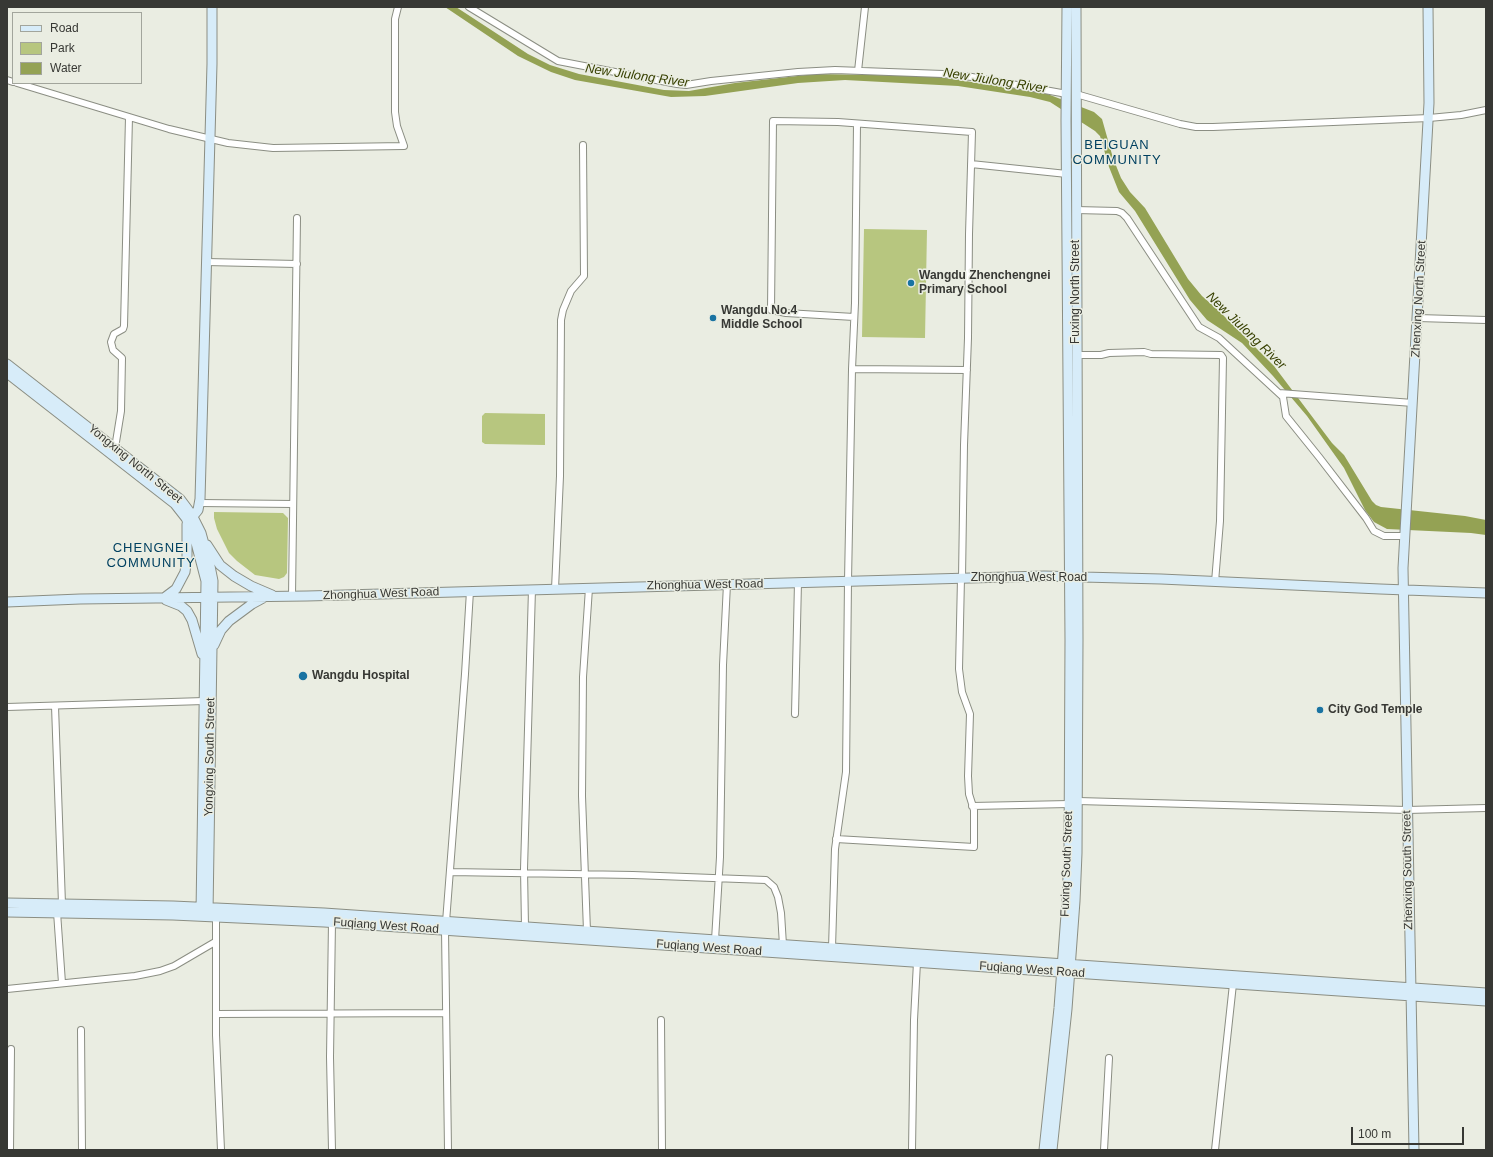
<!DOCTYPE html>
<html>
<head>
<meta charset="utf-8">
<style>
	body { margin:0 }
	#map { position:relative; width:1493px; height:1157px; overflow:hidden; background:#eaede2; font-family:Arial,sans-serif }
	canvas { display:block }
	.frame { position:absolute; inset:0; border:8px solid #373834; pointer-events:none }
	.legend { position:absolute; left:12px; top:12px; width:130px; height:72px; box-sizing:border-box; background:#eaede2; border:1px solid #a2a59c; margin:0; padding:5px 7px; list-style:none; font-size:12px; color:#373834 }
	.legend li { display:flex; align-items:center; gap:8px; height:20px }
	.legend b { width:20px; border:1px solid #a2a59c }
	.scale { position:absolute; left:1351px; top:1127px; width:113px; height:18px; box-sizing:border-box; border:2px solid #373834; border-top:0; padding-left:5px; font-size:12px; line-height:14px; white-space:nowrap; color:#373834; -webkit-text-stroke:3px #eaede2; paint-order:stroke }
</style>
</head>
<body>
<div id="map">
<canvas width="1493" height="1157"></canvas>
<div class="frame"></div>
<ul class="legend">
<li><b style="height:5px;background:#d7ecf9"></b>Road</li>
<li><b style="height:11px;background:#b7c67f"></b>Park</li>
<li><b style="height:11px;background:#94a254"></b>Water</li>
</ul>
<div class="scale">100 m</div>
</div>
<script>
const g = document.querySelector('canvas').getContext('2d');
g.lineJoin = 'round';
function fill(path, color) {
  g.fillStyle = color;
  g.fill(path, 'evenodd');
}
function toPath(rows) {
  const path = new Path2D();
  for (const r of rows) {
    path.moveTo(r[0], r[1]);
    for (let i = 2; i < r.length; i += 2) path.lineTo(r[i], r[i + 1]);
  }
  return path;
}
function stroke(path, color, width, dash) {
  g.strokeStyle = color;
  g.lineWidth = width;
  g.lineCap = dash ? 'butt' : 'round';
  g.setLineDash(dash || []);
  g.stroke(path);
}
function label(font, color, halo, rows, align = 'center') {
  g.font = font + ' Arial,sans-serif';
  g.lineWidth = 3;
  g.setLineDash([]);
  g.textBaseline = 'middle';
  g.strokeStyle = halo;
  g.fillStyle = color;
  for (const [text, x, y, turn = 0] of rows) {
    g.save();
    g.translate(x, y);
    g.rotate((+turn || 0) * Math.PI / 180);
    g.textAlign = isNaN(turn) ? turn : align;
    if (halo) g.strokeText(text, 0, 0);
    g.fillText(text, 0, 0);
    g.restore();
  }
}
fill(toPath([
	[864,229,927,230,925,338,862,337],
	[485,413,545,414,545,445,485,444,482,442,482,416],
	[214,512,283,513,288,518,287,573,284,577,279,579,255,575,237,561,229,553,217,529,214,518]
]), '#b7c67f');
fill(toPath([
	[445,7,456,7,528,54,550,65,579,74,664,90,689,91,735,83,815,74,932,76,1045,93,1094,112,1102,119,1113,158,1121,178,1130,192,1145,208,1188,279,1202,296,1219,311,1274,366,1332,443,1344,455,1372,501,1376,505,1381,507,1465,516,1486,520,1486,535,1471,533,1387,529,1374,522,1365,510,1344,468,1307,416,1273,376,1242,343,1207,320,1190,300,1135,211,1119,192,1109,167,1100,136,1095,131,1050,102,1030,97,958,86,845,80,798,83,705,96,671,97,575,80,551,72,518,56]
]), '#94a254');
const street = toPath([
	[469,7,558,61,677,84,686,85,711,81,798,72,835,70,943,74,972,77,1067,94],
	[858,71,865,7],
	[7,80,13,82],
	[17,83,169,129,228,143,273,148,404,146,397,126,395,112,395,19,398,7],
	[1076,94,1180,124,1196,127,1213,127,1429,118,1461,115,1486,110],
	[971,164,1067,174],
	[1076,210,1117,211,1122,213,1127,218,1199,327,1219,338,1283,397,1286,416,1319,457,1366,518,1374,531,1384,536,1405,536],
	[206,262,297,264],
	[854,317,786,313,771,310,773,121,838,122,972,132,969,234,968,338,964,445,962,578],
	[1418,318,1486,320],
	[1076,355,1101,355,1109,353,1144,352,1151,354,1221,355,1223,358,1220,521,1215,582],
	[852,369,967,370],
	[1279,393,1413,403],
	[115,448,121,411,122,358,113,350,111,342,114,334,123,329,124,326,129,117],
	[200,503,293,504],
	[555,589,560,476,561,320,563,310,571,291,584,276,583,145],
	[292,596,297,218],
	[55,706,62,904],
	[7,707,204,701],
	[795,714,798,582],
	[1078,801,1407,810,1486,808],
	[972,806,1069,804],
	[836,839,974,847,974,810,969,794,968,776,970,714,962,692,959,669,961,578],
	[450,872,633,875,766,880,774,887,778,897,781,913,783,945],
	[57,912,62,983],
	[216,916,216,1035,221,1150],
	[332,922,330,1057,332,1150],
	[446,922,465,674,470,591],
	[525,927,524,869,532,589],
	[445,930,448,1150],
	[587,931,582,796,583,677,589,588],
	[715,940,720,857,723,665,727,584],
	[832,948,835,849,846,772,848,581,852,369,855,303,857,124],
	[7,989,135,976,160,971,174,966,215,942],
	[216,1014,446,1013],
	[661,1020,662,1150],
	[81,1030,82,1150],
	[10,1150,11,1049],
	[912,1150,914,1020,917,962],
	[1104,1150,1109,1058],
	[1215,1150,1233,984]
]);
const secondary = toPath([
	[7,364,180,499,192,515,201,533,210,566,213,581,208,913],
	[7,373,175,504,186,518,194,535,206,581,201,912],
	[193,516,198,510,200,499,212,64,212,7],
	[207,545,220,565,234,576,251,586,272,595],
	[164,598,176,589,185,572,187,557,187,524],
	[166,600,181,606,187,611,192,620,202,654],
	[7,602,80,599,307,596,1044,576,1161,579,1380,589,1486,593],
	[214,645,221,630,229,621,252,604,263,598],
	[7,903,173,906,324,913,1486,993],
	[7,912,173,915,324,922,1486,1001],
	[1044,1150,1059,1008,1067,901,1069,853,1070,640,1066,120,1067,7],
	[1052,1150,1067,1009,1075,901,1077,853,1078,639,1076,7],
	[1414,1150,1403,568,1429,103,1428,7]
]);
stroke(street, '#8b8e83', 8);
stroke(secondary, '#8b8e83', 11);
stroke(street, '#fff', 6);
stroke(secondary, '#d7ecf9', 9);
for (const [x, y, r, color] of [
	[911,283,4,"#1973a2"],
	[713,318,4,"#1973a2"],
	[303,676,5,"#1973a2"],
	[1320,710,4,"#1973a2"]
]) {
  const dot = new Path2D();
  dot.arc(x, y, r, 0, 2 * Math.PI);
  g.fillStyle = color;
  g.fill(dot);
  stroke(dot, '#eaede2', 1.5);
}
label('bold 12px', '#373834', '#eaede2', [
	["Wangdu Zhenchengnei",919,276],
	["Primary School",919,290],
	["Wangdu No.4",721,311],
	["Middle School",721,325],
	["Wangdu Hospital",312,676],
	["City God Temple",1328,710]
], 'left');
label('12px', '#373834', '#eaede2', [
	["Fuxing North Street",1076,292,-90],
	["Zhenxing North Street",1419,299,-87],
	["Yongxing North Street",135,464,39],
	["Zhonghua West Road",1029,578],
	["Zhonghua West Road",705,585,-1],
	["Zhonghua West Road",381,594,-2],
	["Yongxing South Street",210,757,-89],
	["Fuxing South Street",1067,864,-88],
	["Zhenxing South Street",1408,870,-91],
	["Fuqiang West Road",386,926,4],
	["Fuqiang West Road",709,948,4],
	["Fuqiang West Road",1032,970,4]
]);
label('italic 13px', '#384102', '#eaede2', [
	["New Jiulong River",637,76,8],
	["New Jiulong River",995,81,9],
	["New Jiulong River",1246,331,44]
]);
g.letterSpacing = '1px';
label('13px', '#004060', '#eaede2', [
	["BEIGUAN",1117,145],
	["COMMUNITY",1117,160],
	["CHENGNEI",151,548],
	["COMMUNITY",151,563]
]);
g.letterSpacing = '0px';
</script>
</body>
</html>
